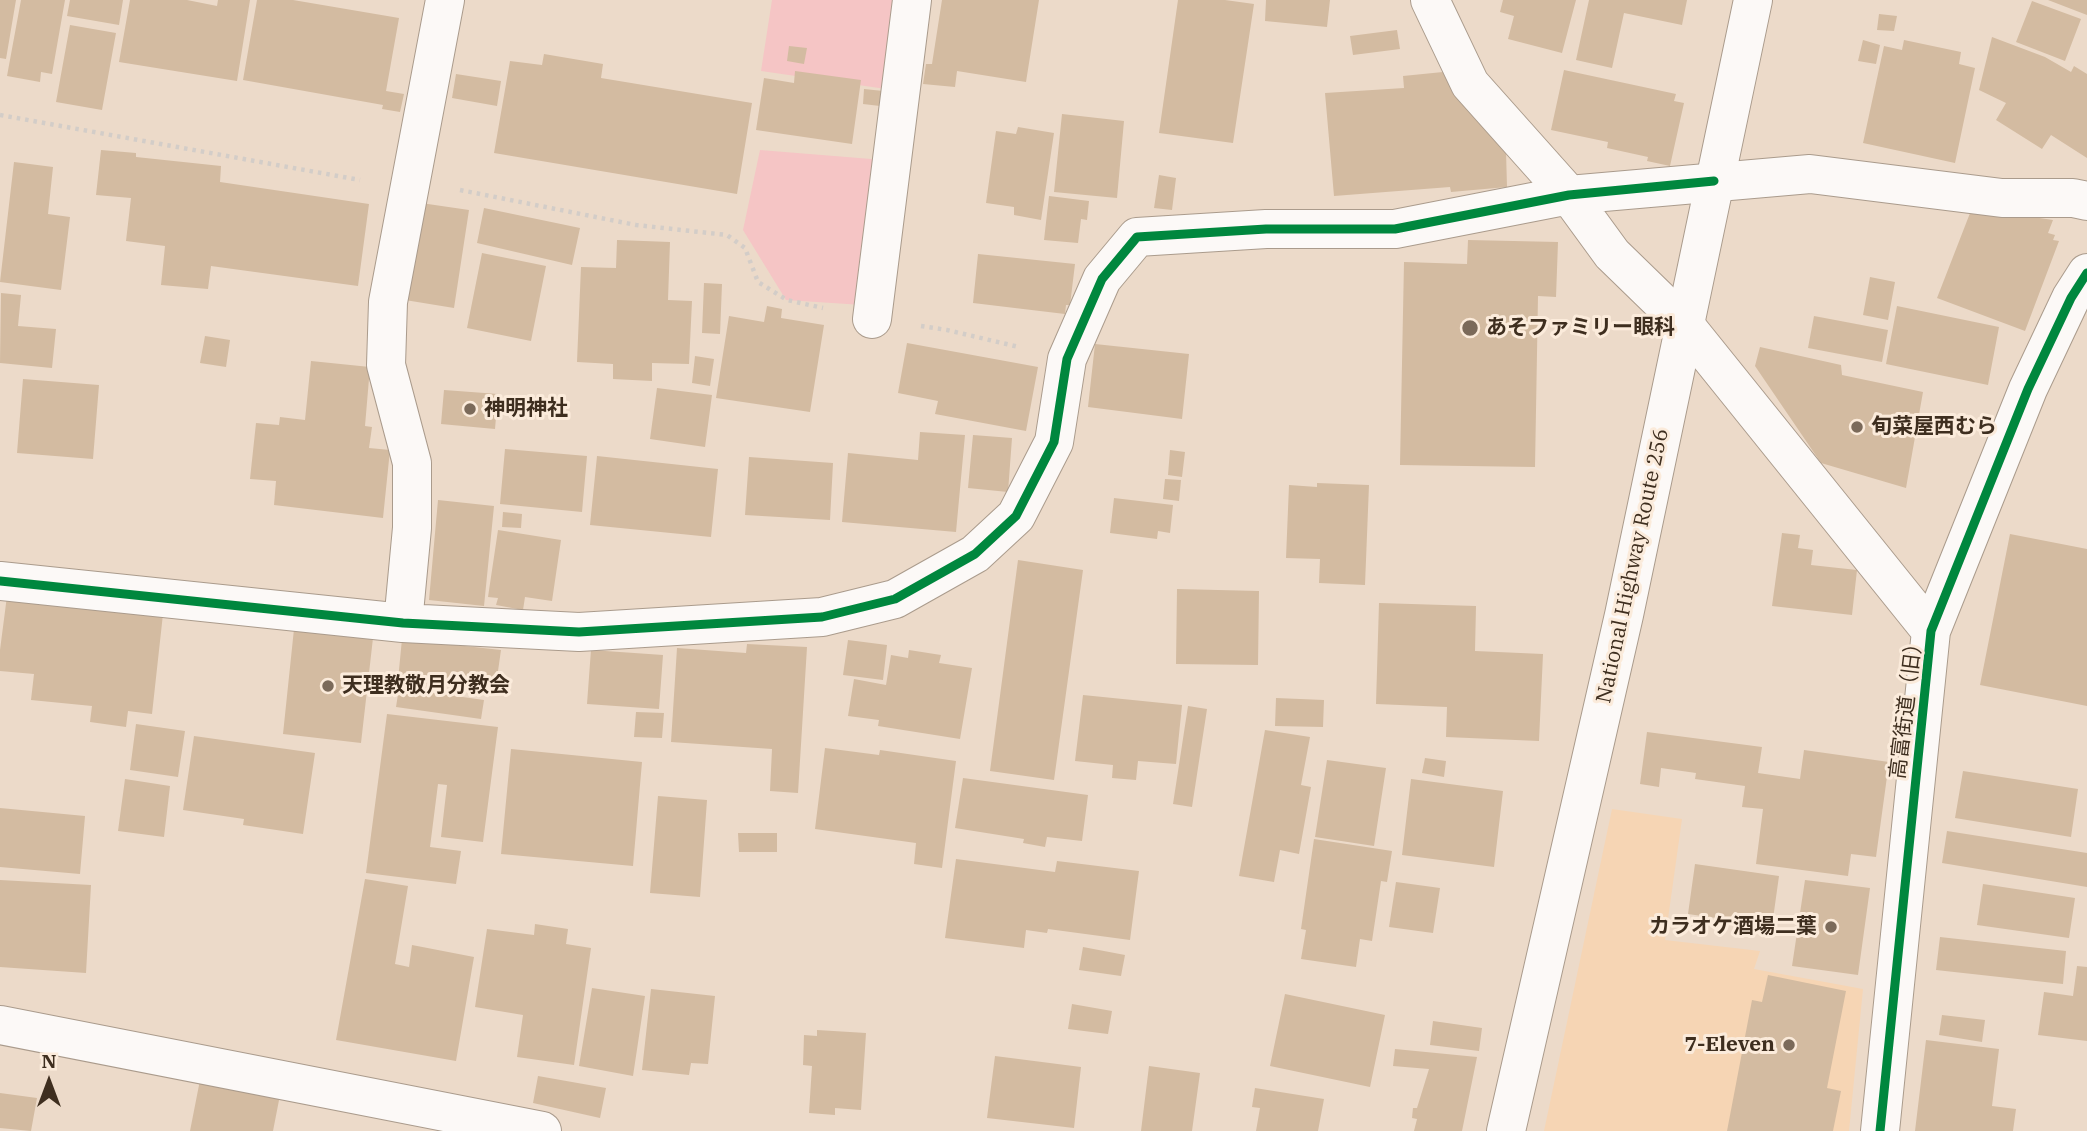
<!DOCTYPE html>
<html>
<head>
<meta charset="utf-8">
<style>
	body { margin:0 }
	#map { position:relative; width:2087px; height:1131px; overflow:hidden; background:#ecdac9; font-family:"IBM Plex Serif",serif }
	canvas { display:block }
	.north { position:absolute; left:14px; top:1047px; width:70px; height:70px; -webkit-text-stroke:5px #fbebdb; paint-order:stroke; rotate:0deg; font-size:19px; font-weight:700; line-height:28px; text-align:center; color:#3e2e1f }
	.north::after { content:''; display:block; margin:auto; width:24px; height:32px; background:#3e2e1f; clip-path:polygon(50% 0,100% 100%,50% 72%,0 100%) }
</style>
</head>
<body>
<div id="map">
<canvas width="2087" height="1131"></canvas>
<div class="north">N</div>
</div>
<script>
const g = document.querySelector('canvas').getContext('2d');
g.lineJoin = 'round';
function fill(path, color) {
  g.fillStyle = color;
  g.fill(path, 'evenodd');
}
function toPath(rows) {
  const path = new Path2D();
  for (const r of rows) {
    path.moveTo(r[0], r[1]);
    for (let i = 2; i < r.length; i += 2) path.lineTo(r[i], r[i + 1]);
  }
  return path;
}
function stroke(path, color, width, dash) {
  g.strokeStyle = color;
  g.lineWidth = width;
  g.lineCap = dash ? 'butt' : 'round';
  g.setLineDash(dash || []);
  g.stroke(path);
}
function label(font, color, halo, rows, align = 'center') {
  g.font = font + ' "IBM Plex Serif","Noto Sans JP",serif';
  g.lineWidth = 6;
  g.setLineDash([]);
  g.textBaseline = 'middle';
  g.strokeStyle = halo;
  g.fillStyle = color;
  for (const [text, x, y, turn = 0] of rows) {
    g.save();
    g.translate(x, y);
    g.rotate((+turn || 0) * Math.PI / 180);
    g.textAlign = isNaN(turn) ? turn : align;
    if (halo) g.strokeText(text, 0, 0);
    g.fillText(text, 0, 0);
    g.restore();
  }
}
fill(toPath([
	[1612,809,1682,819,1665,940,1760,951,1754,969,1863,989,1849,1131,1544,1131]
]), '#f6d5b4');
fill(toPath([
	[772,0,911,0,900,91,761,71],
	[760,150,896,161,878,306,786,300,743,230]
]), '#f5c5c5');
fill(toPath([
	[0,0,16,0,6,59,0,58],
	[21,0,65,0,52,74,41,72,40,82,7,76],
	[70,0,123,0,119,25,67,16],
	[130,0,187,0,217,6,218,0,250,0,237,81,119,62],
	[257,0,293,0,399,18,386,91,404,94,400,112,382,109,383,105,243,80],
	[942,0,1039,0,1026,82,957,71,955,87,923,84,926,64,932,64],
	[1178,0,1225,0,1254,4,1233,143,1159,133],
	[1266,0,1330,0,1327,27,1265,21],
	[1503,0,1576,0,1562,53,1508,39,1514,16,1500,12],
	[1589,0,1687,0,1682,25,1624,13,1612,68,1576,60],
	[2049,0,2087,0,2087,15,2048,0],
	[2032,1,2081,19,2065,61,2016,42],
	[1879,14,1897,16,1894,31,1877,30],
	[70,25,116,33,102,110,56,102],
	[1397,30,1400,49,1353,55,1350,36],
	[1992,37,2045,57,2071,72,2074,66,2087,74,2087,158,2051,135,2042,149,1996,120,2006,103,1979,90],
	[1863,40,1880,45,1876,64,1858,61],
	[1904,40,1961,52,1959,64,1975,68,1955,163,1863,143,1884,46,1902,50],
	[789,46,807,48,804,64,787,61],
	[544,54,603,64,601,78,752,103,737,194,494,153,510,61,542,65],
	[1564,70,1676,94,1674,101,1684,103,1670,166,1647,161,1648,157,1607,148,1608,142,1551,130],
	[795,71,861,80,852,144,756,130,764,78,794,83],
	[1443,72,1506,151,1507,187,1451,192,1450,187,1334,196,1325,93,1404,88,1403,76],
	[456,74,501,81,497,106,452,98],
	[864,89,883,91,880,106,863,104],
	[1062,114,1124,121,1117,198,1054,192],
	[1018,127,1054,133,1041,220,1014,215,1014,207,986,203,996,131,1016,134],
	[101,150,136,153,136,157,221,166,220,182,369,204,358,286,211,266,208,289,161,285,165,246,126,241,131,198,96,195],
	[14,162,53,167,48,214,70,217,61,290,0,282],
	[1159,175,1176,178,1172,210,1154,208],
	[1049,196,1089,201,1087,220,1081,219,1078,243,1044,240],
	[421,203,469,210,454,308,405,300],
	[484,208,580,228,572,265,477,243],
	[1972,208,2053,220,2048,233,2055,235,2053,240,2059,241,2025,331,1937,298],
	[617,240,670,242,668,300,692,301,689,364,652,363,652,381,613,379,613,364,577,362,581,267,616,268],
	[1468,240,1558,242,1556,297,1538,296,1535,467,1400,465,1404,262,1467,264],
	[482,253,546,266,531,341,467,328],
	[978,254,1075,264,1070,305,1066,305,1065,314,973,303],
	[1870,277,1895,282,1888,320,1863,315],
	[704,283,722,284,720,334,702,333],
	[1,293,21,295,18,326,56,329,52,368,0,363],
	[767,306,782,309,781,318,824,325,810,412,716,398,729,316,764,322],
	[1897,306,1999,327,1988,385,1886,364],
	[1814,316,1888,330,1882,362,1808,348],
	[205,336,230,340,226,367,200,363],
	[907,343,1038,367,1026,431,935,414,938,401,898,393],
	[1095,344,1189,354,1182,419,1088,407],
	[1760,347,1841,365,1842,375,1923,392,1906,488,1821,463,1755,366],
	[695,356,714,359,710,386,692,383],
	[311,361,370,367,365,426,372,427,369,448,390,450,383,518,274,505,276,481,250,479,256,423,279,425,280,417,305,420],
	[23,379,99,385,93,459,17,453],
	[657,388,712,395,705,447,650,439],
	[444,390,498,394,495,429,441,424],
	[920,432,965,435,956,532,842,522,848,453,918,460],
	[973,435,1012,438,1008,492,968,488],
	[505,449,587,456,582,512,500,504],
	[1170,450,1185,452,1182,477,1168,475],
	[597,456,718,469,711,537,590,525],
	[749,457,833,463,830,520,745,515],
	[1165,479,1181,480,1179,501,1163,499],
	[1317,483,1369,485,1365,585,1319,583,1320,559,1286,558,1289,485,1317,487],
	[1114,498,1173,505,1170,533,1158,531,1157,539,1110,533],
	[438,500,494,506,484,606,429,600],
	[503,512,522,514,521,528,502,527],
	[498,530,561,540,552,601,525,597,523,610,496,605,498,598,488,597],
	[1782,533,1800,535,1798,548,1813,550,1811,565,1857,570,1852,615,1772,606],
	[2010,534,2087,549,2087,706,1980,685],
	[1018,560,1083,570,1054,780,990,771],
	[1177,589,1259,591,1258,665,1176,664],
	[7,596,163,614,152,714,128,711,126,727,90,722,92,706,31,700,34,674,0,671,0,650],
	[1379,603,1476,606,1475,651,1543,654,1539,741,1446,737,1447,707,1376,704],
	[294,629,373,638,361,743,283,734],
	[402,639,501,650,495,692,398,680],
	[848,640,887,645,883,680,843,675],
	[747,644,807,647,798,793,770,791,772,749,671,742,677,648,746,653],
	[591,650,663,655,659,709,587,704],
	[909,650,941,655,939,663,972,668,960,739,878,726,879,720,848,716,854,679,886,685,891,655,908,658],
	[399,688,484,700,481,719,396,707],
	[1083,695,1182,705,1176,764,1138,761,1136,780,1112,778,1113,765,1075,761],
	[1276,698,1324,700,1323,727,1275,726],
	[1188,706,1207,709,1192,807,1173,804],
	[636,712,664,713,662,738,634,737],
	[387,714,498,727,483,842,441,837,447,785,438,784,430,847,461,851,456,884,366,873],
	[136,724,185,731,178,777,130,770],
	[1265,730,1310,737,1301,785,1311,787,1299,854,1280,850,1274,882,1239,876],
	[1647,732,1762,747,1758,773,1800,779,1804,750,1889,762,1876,857,1851,854,1848,876,1756,864,1763,809,1742,807,1745,786,1695,779,1696,773,1661,768,1659,787,1640,784],
	[194,736,315,753,303,834,243,825,244,819,183,810],
	[825,748,879,755,880,750,956,761,942,868,914,864,916,843,815,829],
	[511,749,642,762,633,866,501,854],
	[1425,758,1446,761,1444,777,1422,773],
	[1327,760,1386,768,1374,846,1315,837],
	[1963,771,2078,789,2071,837,1955,818],
	[963,778,1088,795,1082,841,1047,837,1045,847,1023,843,1024,839,955,828],
	[125,779,170,786,164,837,118,831],
	[1411,779,1503,791,1494,867,1402,855],
	[658,796,707,800,700,897,650,893],
	[0,808,85,816,80,874,0,867],
	[1947,831,2087,853,2087,887,1942,863],
	[738,833,777,833,777,852,739,852],
	[1314,839,1392,851,1387,882,1381,881,1372,941,1360,939,1356,967,1301,959,1306,930,1301,929],
	[956,859,1055,872,1057,861,1139,871,1130,940,1048,929,1047,933,1026,930,1024,948,945,938],
	[1695,864,1779,876,1772,926,1688,914],
	[365,879,408,886,395,964,409,967,412,945,474,957,456,1061,336,1040],
	[0,880,91,885,86,973,0,967],
	[1805,880,1870,888,1858,975,1792,966],
	[1396,882,1440,888,1433,933,1389,927],
	[1983,884,2075,898,2069,938,1977,925],
	[535,924,568,929,566,944,591,948,574,1065,517,1057,523,1015,475,1007,487,929,534,935],
	[1940,937,2066,951,2063,984,1936,970],
	[1083,947,1125,955,1121,976,1079,970],
	[2077,966,2087,967,2087,1041,2038,1035,2044,992,2073,996],
	[1768,975,1846,991,1827,1088,1841,1091,1833,1131,1727,1131,1752,1000,1762,1002],
	[592,988,645,996,633,1076,579,1066],
	[651,989,715,996,708,1064,691,1063,689,1075,642,1070],
	[1285,994,1385,1015,1370,1087,1270,1066],
	[1072,1004,1112,1011,1108,1034,1068,1029],
	[1942,1015,1985,1020,1982,1042,1939,1035],
	[1433,1021,1482,1028,1479,1051,1430,1045],
	[817,1030,866,1033,861,1110,835,1108,835,1115,809,1113,812,1066,803,1065,804,1035,817,1036],
	[1926,1040,1999,1049,1992,1106,2016,1109,2013,1131,1915,1131],
	[1395,1049,1477,1057,1462,1131,1414,1131,1417,1119,1412,1118,1413,1108,1417,1108,1429,1069,1393,1066],
	[995,1056,1081,1067,1074,1128,987,1118],
	[1149,1066,1200,1073,1192,1131,1141,1131],
	[538,1076,606,1088,600,1118,533,1103],
	[200,1080,280,1095,273,1131,190,1131],
	[1255,1088,1324,1099,1318,1131,1256,1131,1260,1108,1252,1107],
	[0,1093,37,1098,31,1131,0,1128]
]), '#d3bba1');
const minor = toPath([
	[1430,0,1470,84,1569,195,1612,254,1684,324,1931,631],
	[872,319,912,0],
	[0,581,403,623,579,632,822,617,895,599,975,554,1016,516,1054,442,1067,359,1102,279,1137,237,1266,229,1395,229,1569,195,1810,174,2002,198,2073,198,2087,201],
	[403,623,412,528,412,463,386,365,388,302,445,0],
	[0,1025,542,1131],
	[1880,1131,1931,631,2028,389,2071,298,2087,273]
]);
const highway = toPath([
	[1506,1131,1624,615,1753,0]
]);
stroke(minor, '#aa9b8c', 40);
stroke(highway, '#aa9b8c', 40);
stroke(toPath([
	[0,115,360,180],
	[460,190,636,225,727,235,745,248,758,282,787,300,823,308],
	[921,326,947,330,1019,347]
]), '#d3cdc8', 4.5, [3.5, 5]);
stroke(minor, '#fcf9f7', 38);
stroke(highway, '#fcf9f7', 38);
stroke(toPath([
	[0,581,403,623,579,632,822,617,895,599,975,554,1016,516,1054,442,1067,359,1102,279,1137,237,1266,229,1395,229,1569,195,1714,181],
	[1880,1131,1931,631,2028,389,2071,298,2087,273]
]), '#00873e', 9);
for (const [x, y, r, color] of [
	[1470,328,9,"#7b6a5a"],
	[470,409,7,"#7b6a5a"],
	[1857,427,7,"#7b6a5a"],
	[328,686,7,"#7b6a5a"],
	[1831,927,7,"#7b6a5a"],
	[1789,1045,7,"#7b6a5a"]
]) {
  const dot = new Path2D();
  dot.arc(x, y, r, 0, 2 * Math.PI);
  g.fillStyle = color;
  g.fill(dot);
  stroke(dot, '#fbebdb', 2.5);
}
label('bold 21px', '#3e2e1f', '#fbebdb', [
	["あそファミリー眼科",1486,328],
	["神明神社",484,409],
	["旬菜屋西むら",1871,427],
	["天理教敬月分教会",342,686],
	["カラオケ酒場二葉",1817,927,"right"],
	["7-Eleven",1775,1045,"right"]
], 'left');
label('21px', '#3e2e1f', '#fbebdb', [
	["National Highway Route 256",1633,566,-78],
	["高富街道（旧）",1907,706,-83]
]);
</script>
</body>
</html>
